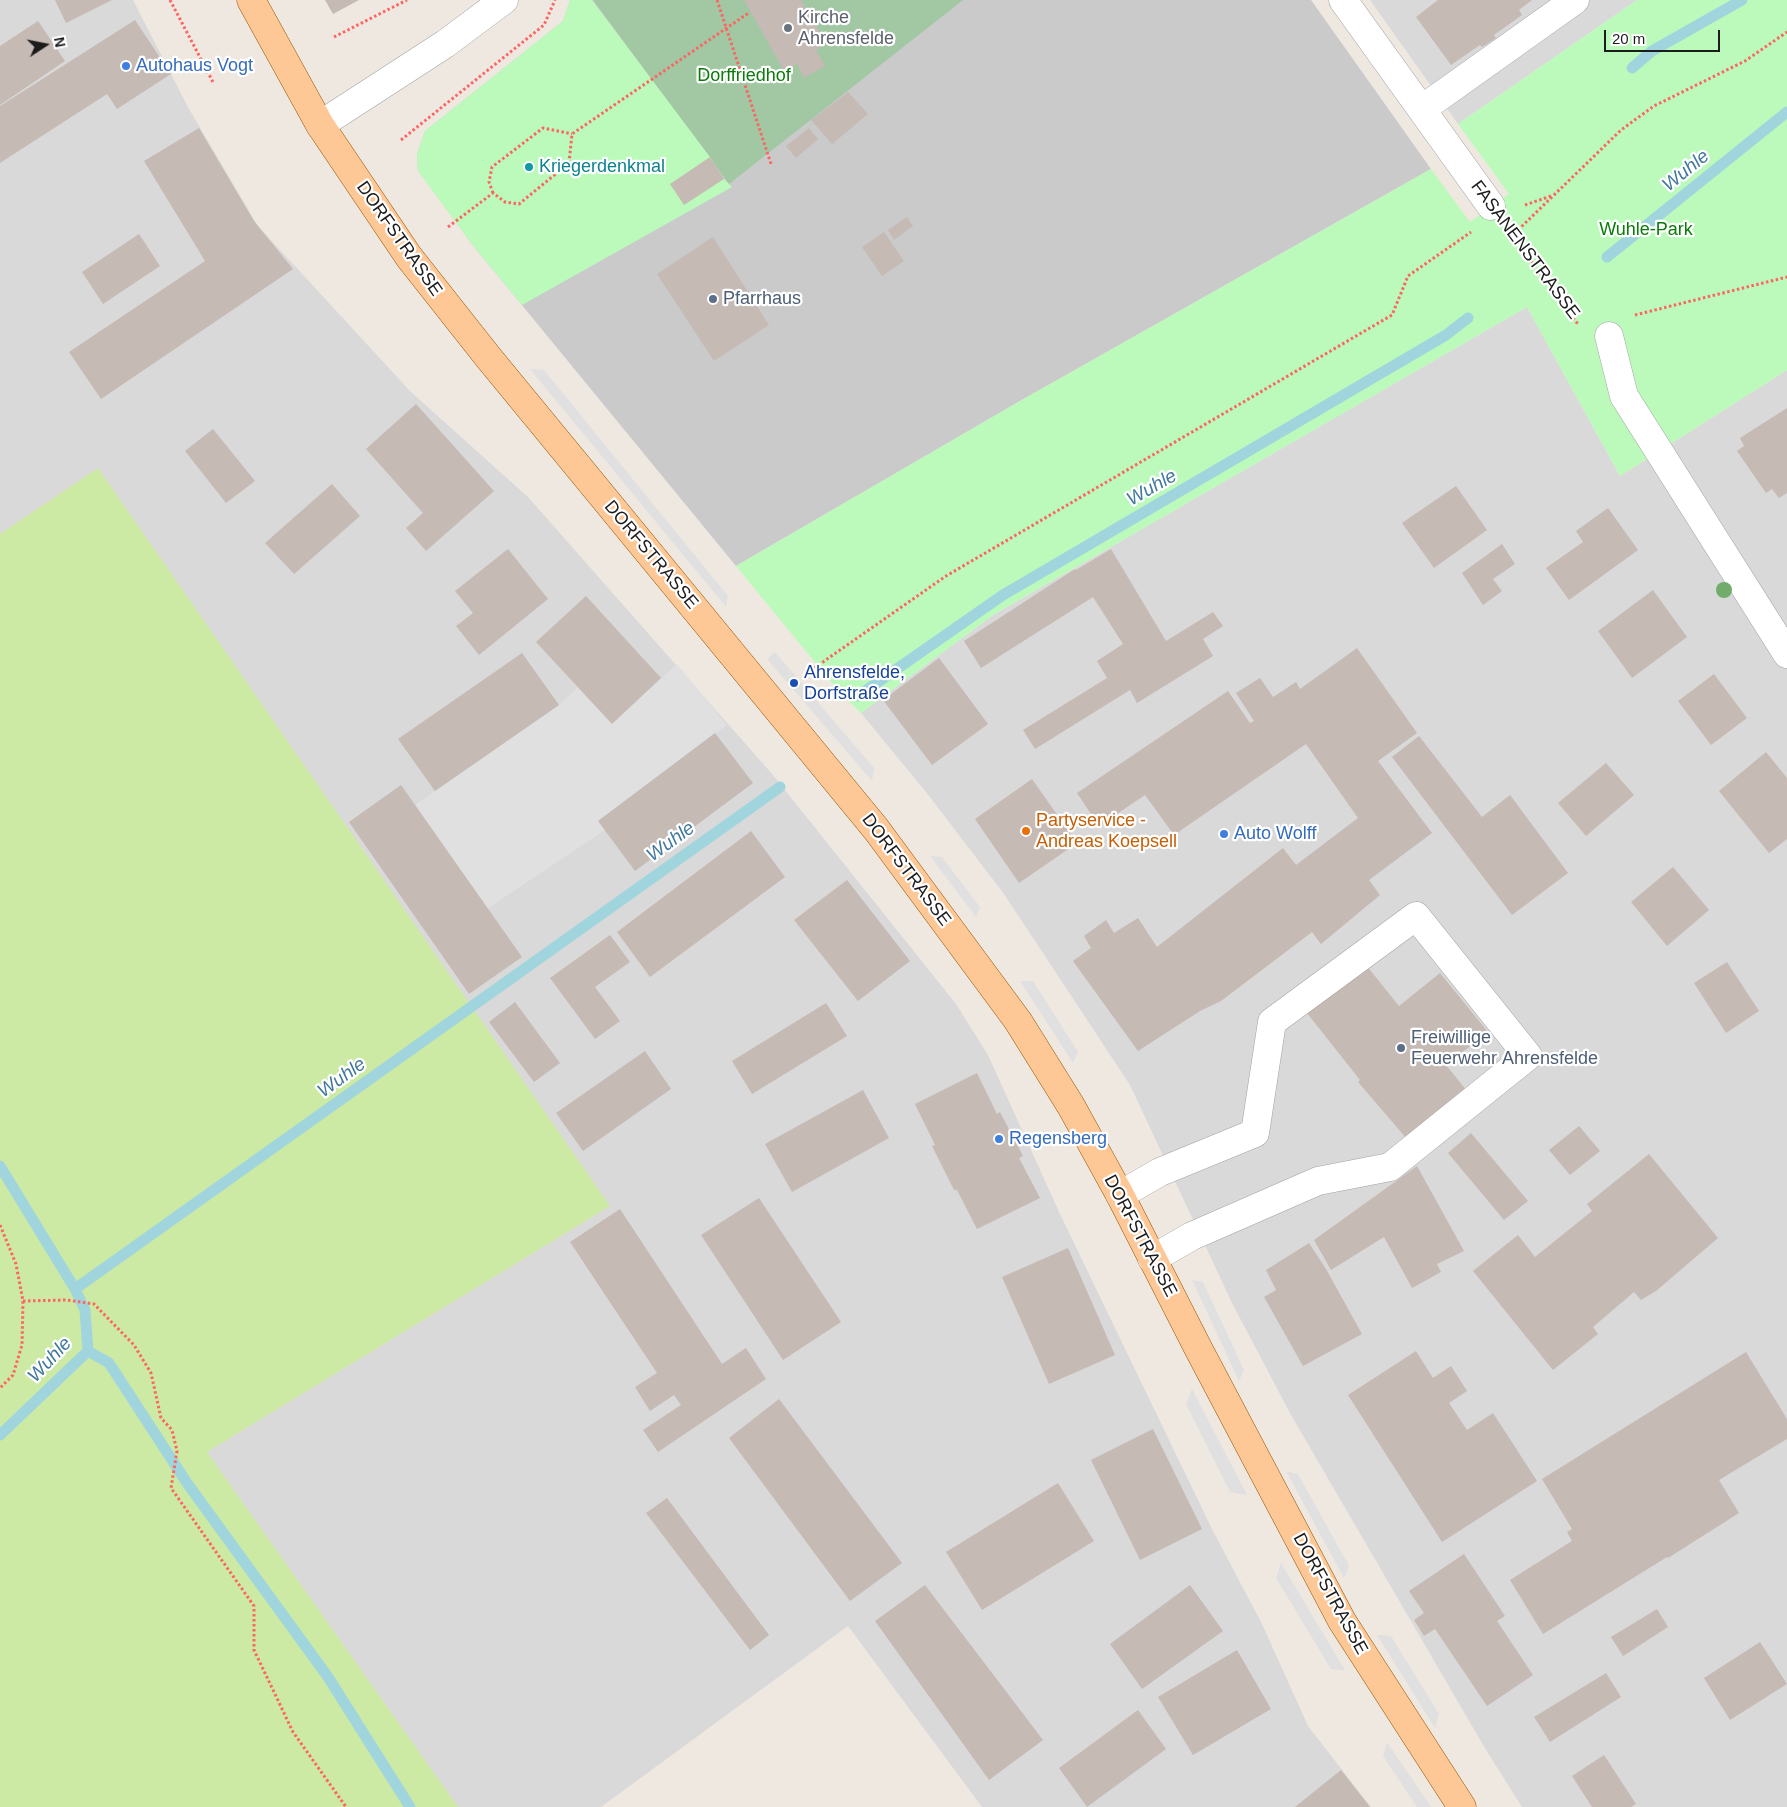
<!DOCTYPE html>
<html>
<head>
<meta charset="utf-8">
<style>
	body { margin:0 }
	#map { position:relative; width:1787px; height:1807px; overflow:hidden; background:#eee8e1; font-family:Arial,sans-serif }
	canvas { display:block }
	.north { position:absolute; left:20px; top:20px; width:50px; height:50px; -webkit-text-stroke:4px #fff; paint-order:stroke; rotate:79deg; font-size:14px; font-weight:700; line-height:20px; text-align:center; color:#1c1c1c }
	.north::after { content:''; display:block; margin:auto; width:18px; height:22px; background:#1c1c1c; clip-path:polygon(50% 0,100% 100%,50% 72%,0 100%) }
	.scale { position:absolute; left:1604px; top:30px; width:116px; height:22px; box-sizing:border-box; border:2px solid #1c1c1c; border-top:0; padding-left:6px; font-size:15px; line-height:18px; white-space:nowrap; color:#1c1c1c; -webkit-text-stroke:4px #fff; paint-order:stroke }
</style>
</head>
<body>
<div id="map">
<canvas width="1787" height="1807"></canvas>
<div class="north">N</div>
<div class="scale">20 m</div>
</div>
<script>
const g = document.querySelector('canvas').getContext('2d');
g.lineJoin = 'round';
function fill(path, color) {
  g.fillStyle = color;
  g.fill(path, 'evenodd');
}
function toPath(rows) {
  const path = new Path2D();
  for (const r of rows) {
    path.moveTo(r[0], r[1]);
    for (let i = 2; i < r.length; i += 2) path.lineTo(r[i], r[i + 1]);
  }
  return path;
}
function stroke(path, color, width, dash) {
  g.strokeStyle = color;
  g.lineWidth = width;
  g.lineCap = dash ? 'butt' : 'round';
  g.setLineDash(dash || []);
  g.stroke(path);
}
function label(font, color, halo, rows, align = 'center') {
  g.font = font + ' Arial,sans-serif';
  g.lineWidth = 4.5;
  g.setLineDash([]);
  g.textBaseline = 'middle';
  g.strokeStyle = halo;
  g.fillStyle = color;
  for (const [text, x, y, turn = 0] of rows) {
    g.save();
    g.translate(x, y);
    g.rotate((+turn || 0) * Math.PI / 180);
    g.textAlign = isNaN(turn) ? turn : align;
    if (halo) g.strokeText(text, 0, 0);
    g.fillText(text, 0, 0);
    g.restore();
  }
}
fill(toPath([
	[0,0,133,0,189,109,258,226,411,392,528,497,773,775,956,1004,988,1055,1060,1214,1212,1529,1262,1624,1308,1726,1371,1807,982,1807,848,1626,601,1807,458,1807,207,1452,610,1206,0,534],
	[1370,0,1637,0,1458,124],
	[1527,307,1620,476,1787,370,1787,1807,1522,1807,1486,1750,1291,1415,1232,1303,1130,1085,1004,894,926,792,861,713,993,615]
]), '#dad9d9');
fill(toPath([
	[570,0,1311,0,1431,169,1020,401,736,566,471,243,418,170,417,154,425,131,563,21]
]), '#cacaca');
fill(toPath([
	[98,468,610,1206,207,1452,458,1807,0,1807,0,534]
]), '#cdeaa4');
fill(toPath([
	[593,0,963,0,729,184]
]), '#a1c7a3');
fill(toPath([
	[570,0,592,0,710,157,724,179,732,187,522,305,471,243,418,171,417,154,425,131,563,21],
	[1637,0,1787,0,1787,370,1620,476,1527,307,993,615,861,713,841,694,736,566,1020,401,1431,169,1470,222,1509,194,1458,124]
]), '#bcfabb');
fill(toPath([
	[530,369,544,370,728,596,726,607],
	[775,652,874,768,872,781,767,659],
	[677,664,727,725,598,821,605,830,487,909,415,805,559,705,578,687,612,723],
	[930,856,942,857,980,907,976,917],
	[1020,981,1033,981,1078,1052,1073,1063],
	[1192,1280,1203,1282,1244,1370,1239,1381],
	[1192,1389,1247,1495,1230,1492,1186,1404],
	[1286,1471,1298,1474,1349,1566,1344,1578],
	[1281,1563,1345,1670,1331,1669,1276,1578],
	[1377,1635,1391,1636,1439,1714,1435,1728],
	[1387,1742,1431,1807,1417,1807,1383,1756]
]), '#e0e0e0');
stroke(toPath([
	[1632,68,1652,51,1742,0],
	[1607,257,1787,112],
	[858,696,1003,595,1446,335,1468,318],
	[0,1166,75,1289],
	[88,1351,109,1363,187,1483,328,1677,410,1807],
	[0,1435,88,1351,85,1310,75,1289,780,787]
]), '#a0d5dd', 11);
fill(toPath([
	[55,0,112,0,66,23],
	[325,0,359,0,333,14],
	[744,0,801,0,827,44,816,50,825,66,804,78,797,64,784,71],
	[1438,0,1532,0,1519,10,1522,15,1494,35,1496,38,1482,47,1480,45,1451,65,1416,17],
	[135,20,171,74,117,109,107,94,0,163,0,106],
	[38,21,65,61,0,105,0,46],
	[848,92,868,114,832,144,811,120],
	[199,128,254,221,293,269,101,399,69,352,205,261,144,161],
	[809,128,818,139,796,158,786,146],
	[710,157,724,179,684,205,670,184],
	[907,217,913,226,894,240,888,230],
	[884,232,904,261,882,276,862,247],
	[139,234,160,266,103,304,82,272],
	[713,237,769,325,714,361,657,274],
	[416,404,494,491,426,551,406,528,423,513,366,449],
	[1787,408,1787,493,1779,498,1772,489,1766,493,1737,451,1744,446,1740,438],
	[213,429,255,481,226,503,185,451],
	[332,484,360,516,294,574,265,543],
	[1456,486,1487,530,1434,568,1402,523],
	[1608,508,1638,550,1569,600,1546,568,1583,542,1576,531],
	[1502,544,1515,564,1493,579,1502,591,1483,605,1462,573],
	[508,549,548,599,479,655,456,626,473,613,455,591],
	[1111,549,1166,641,1213,612,1223,626,1203,639,1213,656,1137,703,1130,690,1035,749,1023,730,1107,678,1097,661,1123,644,1093,597,981,668,964,641,1075,569,1076,570],
	[1653,590,1687,637,1632,678,1598,631],
	[586,596,661,678,612,724,536,642],
	[1357,648,1417,733,1378,761,1432,833,1369,880,1380,895,1321,944,1312,932,1221,1001,1200,1011,1138,1051,1073,961,1091,948,1084,936,1106,920,1114,933,1138,918,1157,947,1283,848,1296,865,1358,818,1306,744,1174,835,1145,795,1099,826,1077,793,1228,691,1250,723,1254,721,1236,693,1260,678,1273,697,1296,682,1300,689],
	[522,653,559,705,435,791,398,739],
	[939,658,988,724,932,765,883,700],
	[1714,674,1747,718,1711,745,1678,701],
	[715,733,753,783,635,871,598,821],
	[1419,736,1482,817,1510,795,1568,873,1512,915,1392,757],
	[1766,752,1787,778,1787,839,1769,853,1719,791],
	[1606,763,1634,795,1586,836,1558,803],
	[1032,779,1077,843,1019,883,975,819],
	[401,785,522,957,469,994,349,822],
	[751,831,785,877,650,977,617,932],
	[1673,867,1709,910,1667,946,1631,902],
	[847,880,910,961,858,1001,794,920],
	[610,935,630,962,595,987,620,1021,595,1039,550,978],
	[1727,962,1759,1011,1726,1033,1694,983],
	[1366,965,1399,1006,1440,973,1488,1032,1446,1065,1467,1091,1407,1139,1358,1082,1360,1080,1307,1013],
	[515,1002,560,1063,534,1082,489,1022],
	[826,1003,847,1036,752,1094,732,1061],
	[645,1051,671,1089,583,1151,556,1113],
	[977,1073,997,1114,1000,1112,1023,1156,1019,1158,1040,1198,977,1229,957,1190,954,1190,932,1146,935,1145,915,1104],
	[863,1090,889,1138,792,1192,765,1144],
	[1579,1126,1600,1151,1570,1175,1549,1150],
	[1471,1133,1528,1201,1504,1220,1448,1153],
	[1649,1154,1718,1238,1656,1291,1641,1300,1634,1292,1593,1327,1598,1334,1553,1370,1473,1271,1518,1235,1535,1257,1592,1211,1587,1204],
	[1417,1166,1464,1251,1437,1264,1441,1272,1412,1288,1384,1237,1331,1270,1314,1240],
	[759,1198,841,1322,783,1360,701,1235],
	[620,1209,722,1364,746,1348,766,1379,658,1452,643,1430,681,1405,674,1395,650,1411,635,1387,657,1373,570,1242],
	[1309,1243,1326,1269,1362,1334,1303,1366,1264,1297,1276,1290,1266,1270],
	[1068,1248,1115,1355,1049,1384,1002,1277],
	[1416,1351,1433,1378,1451,1366,1467,1391,1449,1403,1467,1430,1493,1413,1537,1481,1442,1542,1348,1395],
	[1746,1352,1787,1419,1787,1439,1719,1480,1739,1513,1668,1558,1667,1557,1543,1634,1510,1580,1572,1541,1567,1532,1572,1529,1542,1479],
	[779,1399,902,1563,850,1601,729,1438],
	[1153,1429,1202,1529,1140,1560,1091,1460],
	[1058,1483,1094,1541,982,1610,946,1552],
	[667,1498,769,1635,750,1650,646,1513],
	[1464,1554,1505,1616,1497,1621,1533,1675,1487,1706,1435,1629,1424,1636,1414,1620,1424,1613,1409,1591],
	[925,1585,1043,1740,989,1780,875,1621],
	[1190,1585,1223,1631,1142,1689,1110,1644],
	[1657,1609,1668,1627,1623,1656,1611,1637],
	[1760,1642,1787,1684,1730,1720,1704,1678],
	[1237,1650,1271,1709,1193,1755,1158,1697],
	[1606,1673,1621,1697,1550,1742,1534,1717],
	[1138,1710,1166,1749,1087,1807,1059,1768],
	[1604,1755,1636,1804,1631,1807,1592,1807,1572,1776],
	[1341,1770,1370,1807,1295,1807]
]), '#c5bab4');
const minor = toPath([
	[1343,0,1491,206],
	[1422,109,1575,0],
	[320,125,445,44,504,0],
	[1609,336,1624,396,1787,654],
	[1120,1195,1160,1172,1255,1133,1272,1022,1416,916,1528,1056,1390,1167,1318,1181,1192,1236,1152,1259]
]);
const major = toPath([
	[251,0,320,125,409,257,488,357,876,829,1018,1021,1071,1106,1120,1195,1198,1348,1342,1621,1462,1807]
]);
stroke(minor, '#a3a3a3', 29);
stroke(major, '#935500', 29);
stroke(toPath([
	[170,0,214,84],
	[717,0,771,164],
	[334,37,407,0],
	[401,140,544,25,555,0],
	[493,193,489,182,492,167,543,128,572,134],
	[1525,205,1551,196],
	[448,227,493,193,505,202,519,204,569,163,572,134,750,12],
	[1518,230,1621,130,1654,106,1745,61,1787,32],
	[1511,233,1576,322,1579,324],
	[1635,315,1787,277],
	[810,671,946,576,1392,315,1408,276,1471,232],
	[0,1225,16,1264,23,1301,22,1345,13,1375,0,1388],
	[23,1301,67,1300,94,1304,134,1345,151,1373,161,1418,172,1430,177,1451,171,1488,254,1606,254,1650,293,1732,346,1807]
]), '#fd6462', 3, [2.5, 2.5]);
stroke(minor, '#fff', 28);
stroke(major, '#fec796', 28);
g.fillStyle = '#71ac6a';
for (const [x, y] of [
	[1724,590]
]) {
  g.beginPath();
  g.arc(x, y, 8, 0, 2 * Math.PI);
  g.fill();
}
for (const [x, y, r, color] of [
	[788,28,5,"#6b7280"],
	[126,66,5,"#3f7fe0"],
	[529,167,5,"#0f9aa8"],
	[713,299,5,"#5c6f8a"],
	[794,683,5,"#1a4fb4"],
	[1026,831,5,"#e8710a"],
	[1224,834,5,"#3f7fe0"],
	[1401,1048,5,"#5c6f8a"],
	[999,1139,5,"#3f7fe0"]
]) {
  const dot = new Path2D();
  dot.arc(x, y, r, 0, 2 * Math.PI);
  g.fillStyle = color;
  g.fill(dot);
  stroke(dot, '#fff', 2);
}
label('18px', '#5b616d', '#fff', [
	["Kirche",798,18],
	["Ahrensfelde",798,39]
], 'left');
label('18px', '#366cbe', '#fff', [
	["Autohaus Vogt",136,66],
	["Auto Wolff",1234,834],
	["Regensberg",1009,1139]
], 'left');
label('18px', '#0a7b08', '#fff', [
	["Dorffriedhof",744,76],
	["Wuhle-Park",1646,230]
]);
label('18px', '#0d838f', '#fff', [
	["Kriegerdenkmal",539,167]
], 'left');
label('18px', '#1c1c1c', '#fff', [
	["DORFSTRASSE",399,239,55],
	["FASANENSTRASSE",1525,250,53],
	["DORFSTRASSE",651,555,50],
	["DORFSTRASSE",906,870,53],
	["DORFSTRASSE",1140,1236,62],
	["DORFSTRASSE",1330,1594,61]
]);
label('18px', '#4e5e75', '#fff', [
	["Pfarrhaus",723,299],
	["Freiwillige",1411,1038],
	["Feuerwehr Ahrensfelde",1411,1059]
], 'left');
label('18px', '#164399', '#fff', [
	["Ahrensfelde,",804,673],
	["Dorfstraße",804,694]
], 'left');
label('18px', '#c56008', '#fff', [
	["Partyservice -",1036,821],
	["Andreas Koepsell",1036,842]
], 'left');
label('italic 19px', '#42789d', '#fff', [
	["Wuhle",1686,171,-39],
	["Wuhle",1152,488,-30],
	["Wuhle",671,842,-36],
	["Wuhle",342,1078,-36],
	["Wuhle",50,1360,-47]
]);
</script>
</body>
</html>
